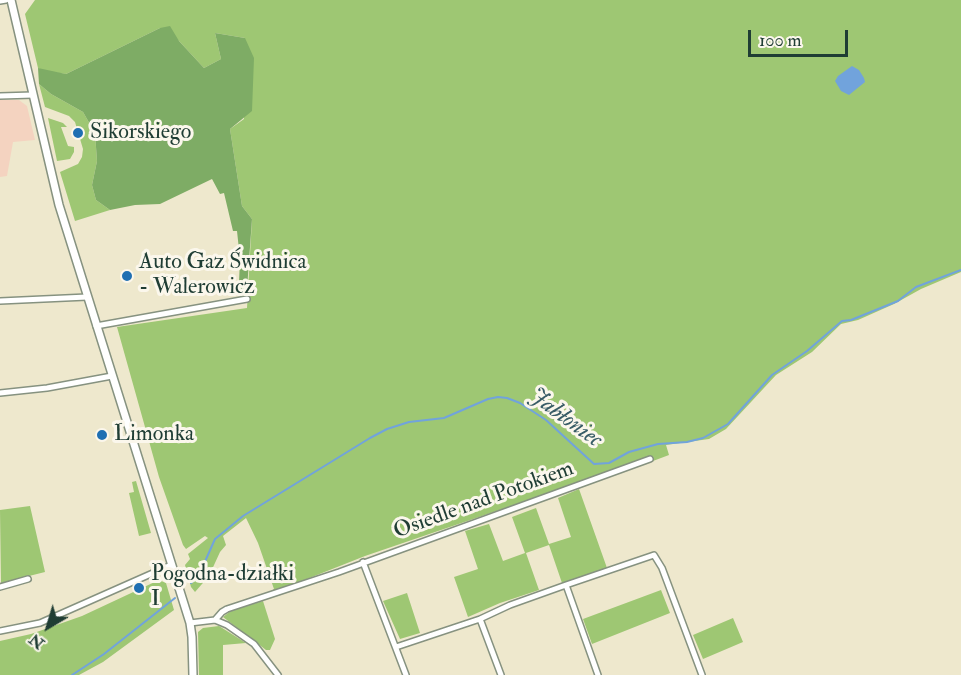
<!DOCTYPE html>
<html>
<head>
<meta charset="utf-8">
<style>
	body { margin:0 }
	#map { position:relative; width:961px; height:675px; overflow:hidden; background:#eee8cd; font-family:"IM FELL Double Pica",serif }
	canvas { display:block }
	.north { position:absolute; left:18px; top:597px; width:60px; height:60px; -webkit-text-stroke:4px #fbf7ec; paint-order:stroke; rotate:218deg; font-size:16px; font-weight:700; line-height:24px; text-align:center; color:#1f3d34 }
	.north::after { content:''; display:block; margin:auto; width:21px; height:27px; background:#1f3d34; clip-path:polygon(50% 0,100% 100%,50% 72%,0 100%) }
	.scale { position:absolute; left:748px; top:30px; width:100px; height:27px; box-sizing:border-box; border:3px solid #1f3d34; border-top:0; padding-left:8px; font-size:18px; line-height:21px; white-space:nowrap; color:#1f3d34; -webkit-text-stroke:4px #fbf7ec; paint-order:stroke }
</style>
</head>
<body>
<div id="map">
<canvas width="961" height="675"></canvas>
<div class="north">N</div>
<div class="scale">100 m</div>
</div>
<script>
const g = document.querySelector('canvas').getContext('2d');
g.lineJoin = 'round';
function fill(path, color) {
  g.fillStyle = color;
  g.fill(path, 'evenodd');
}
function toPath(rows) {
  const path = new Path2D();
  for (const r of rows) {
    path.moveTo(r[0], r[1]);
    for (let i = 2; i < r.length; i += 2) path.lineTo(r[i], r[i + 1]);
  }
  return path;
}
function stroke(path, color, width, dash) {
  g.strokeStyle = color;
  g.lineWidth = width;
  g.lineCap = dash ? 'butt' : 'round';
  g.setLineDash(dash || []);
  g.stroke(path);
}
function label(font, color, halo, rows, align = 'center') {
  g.font = font + ' "IM FELL Double Pica",serif';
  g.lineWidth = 6;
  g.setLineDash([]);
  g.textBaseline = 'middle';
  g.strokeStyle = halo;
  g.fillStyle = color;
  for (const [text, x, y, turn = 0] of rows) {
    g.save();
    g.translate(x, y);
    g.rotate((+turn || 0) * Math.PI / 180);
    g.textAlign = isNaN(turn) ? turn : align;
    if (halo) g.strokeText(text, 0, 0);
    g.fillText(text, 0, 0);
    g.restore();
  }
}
fill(toPath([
	[0,100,19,100,27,106,35,140,13,142,7,176,0,177]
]), '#f4d3c0');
fill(toPath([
	[35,0,961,0,961,272,921,289,894,304,858,320,841,324,812,352,776,375,726,429,709,439,666,445,669,455,653,461,650,456,590,479,365,556,264,596,274,589,258,543,246,518,223,536,226,545,220,552,209,576,195,592,191,587,185,565,190,559,188,554,208,538,205,536,186,549,183,545,159,477,117,327,247,308,252,219,242,206,230,129,244,119,245,38,215,33,221,59,204,68,179,41,160,28,66,74,44,71,38,68,25,14],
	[39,84,51,94,83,112,95,133,97,161,92,185,96,200,110,210,75,221,60,172,78,164,82,157,83,149,75,122,69,116,45,107],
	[48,118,63,123,67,127,61,127,68,146,74,147,74,152,70,159,57,161],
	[136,481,151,533,139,536,129,493,134,492,132,482],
	[579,489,607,568,562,583,549,545,526,553,539,590,500,603,468,617,454,577,478,569,465,531,489,524,503,561,525,553,512,517,536,508,549,544,571,537,558,498],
	[30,506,45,572,1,583,0,510],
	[159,580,166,583,174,610,103,662,79,675,0,675,0,641,31,634,82,616],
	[661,590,670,613,592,644,583,619],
	[407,593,420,633,400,639,383,601],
	[263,601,275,639,270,650,266,650,223,617,232,610],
	[733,618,743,642,703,659,693,635],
	[219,626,246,643,223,645,223,675,199,675,198,632,203,628]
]), '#9ec773');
fill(toPath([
	[170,26,179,41,204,68,221,59,215,33,245,38,254,58,252,111,230,129,242,206,252,219,247,289,241,289,239,283,240,259,237,231,233,231,224,193,220,194,212,179,160,204,135,205,110,210,96,200,92,185,97,161,95,133,83,112,51,94,39,84,38,68,66,74,160,28]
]), '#7eac65');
fill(toPath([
	[852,66,859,70,864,78,865,82,849,95,841,91,835,81,838,76]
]), '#71a3dc');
stroke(toPath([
	[191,583,199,575,215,539,243,516,370,438,387,429,409,422,444,418,488,399,498,397,507,398,520,403,546,420,594,464,609,463,629,452,658,444,687,442,703,438,728,424,772,375,807,351,842,321,851,320,898,301,916,287,961,270],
	[72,675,104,654,175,598]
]), '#71a3dc', 2);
const minor = toPath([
	[0,1,6,0],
	[0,96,33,95],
	[0,301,87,297],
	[96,326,247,299],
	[0,393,47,388,112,376],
	[363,562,406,675],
	[566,585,654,555,662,568,702,675],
	[0,587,28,579],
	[480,619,501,675],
	[215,620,222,612,227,609,339,572,650,459],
	[190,623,215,620,227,625,254,644,278,675],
	[0,631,40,623,171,565],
	[396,647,480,619,510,605,566,585,598,675]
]);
const tertiary = toPath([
	[11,0,59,205,190,623,192,637,193,675]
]);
stroke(minor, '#869280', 8);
stroke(tertiary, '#869280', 10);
stroke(minor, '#fff', 5);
stroke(tertiary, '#fff', 7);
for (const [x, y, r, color] of [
	[78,133,6,"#1f6fb2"],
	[127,276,6,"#1f6fb2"],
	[102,435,6,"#1f6fb2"],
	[139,588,6,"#1f6fb2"]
]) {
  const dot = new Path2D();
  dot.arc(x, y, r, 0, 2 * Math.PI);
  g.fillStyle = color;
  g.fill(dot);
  stroke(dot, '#fbf7ec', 2);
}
label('22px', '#1f3d34', '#fbf7ec', [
	["Sikorskiego",90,133],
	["Auto Gaz Świdnica",139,263],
	["- Walerowicz",139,288],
	["Limonka",114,435],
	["Pogodna-działki",151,575],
	["I",151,600]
], 'left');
label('22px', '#1f3d34', '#fbf7ec', [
	["Osiedle nad Potokiem",484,501,-20]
]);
label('italic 24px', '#385c66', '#fbf7ec', [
	["Jabłoniec",565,419,36]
]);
</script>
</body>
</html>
